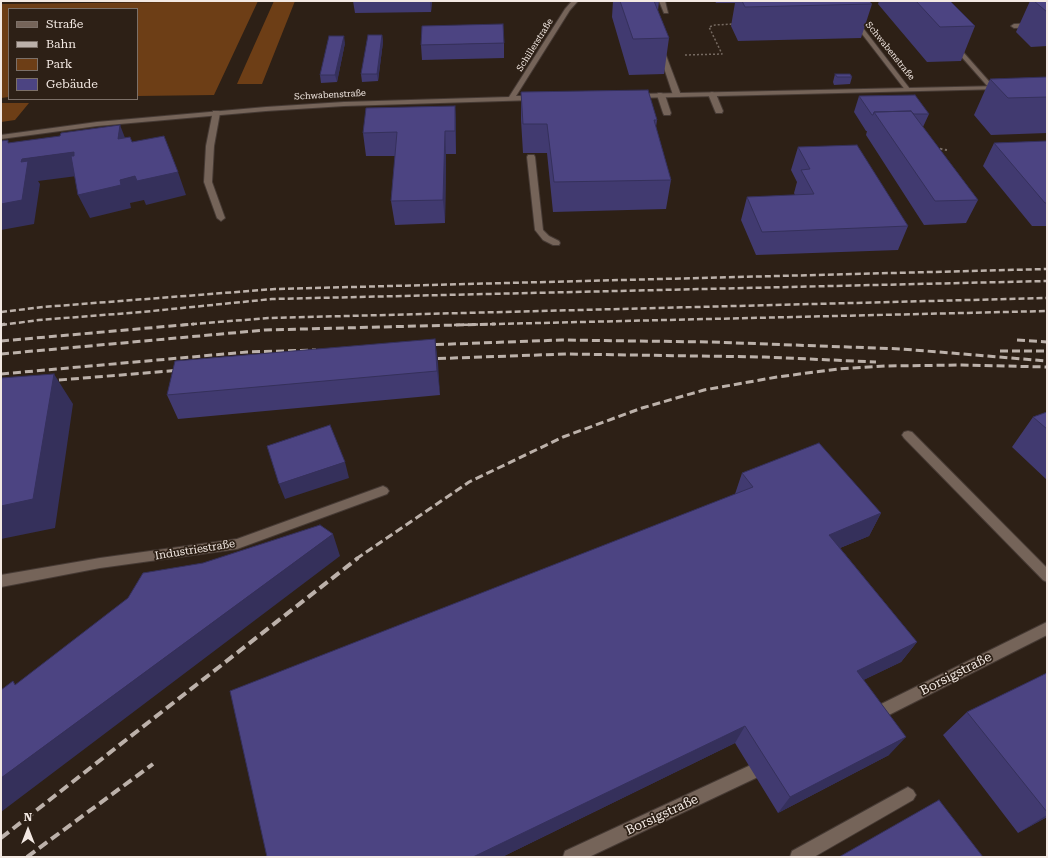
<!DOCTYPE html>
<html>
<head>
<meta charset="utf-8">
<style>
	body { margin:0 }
	#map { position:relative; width:1048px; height:858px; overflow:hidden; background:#2d2016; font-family:"Roboto Serif",serif }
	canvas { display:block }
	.frame { position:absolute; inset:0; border:2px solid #f3e9e3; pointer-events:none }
	.legend { position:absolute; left:8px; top:8px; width:130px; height:92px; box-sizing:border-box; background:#2d2016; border:1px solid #7c7068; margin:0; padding:5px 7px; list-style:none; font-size:12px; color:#f3e9e3 }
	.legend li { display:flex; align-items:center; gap:8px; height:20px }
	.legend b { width:20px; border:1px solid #7c7068 }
	.north { position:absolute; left:8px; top:810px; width:40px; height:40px; -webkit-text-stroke:3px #2d2016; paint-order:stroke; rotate:0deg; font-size:11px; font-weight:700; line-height:16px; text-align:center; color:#f3e9e3 }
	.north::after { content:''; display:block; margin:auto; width:14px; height:18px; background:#f3e9e3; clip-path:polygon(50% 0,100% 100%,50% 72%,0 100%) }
</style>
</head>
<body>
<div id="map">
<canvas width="1048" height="858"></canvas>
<div class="frame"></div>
<ul class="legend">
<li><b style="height:5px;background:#756459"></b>Straße</li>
<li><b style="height:5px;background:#bcb1aa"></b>Bahn</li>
<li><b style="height:11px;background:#6d3e16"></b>Park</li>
<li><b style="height:11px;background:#4c4482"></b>Gebäude</li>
</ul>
<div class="north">N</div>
</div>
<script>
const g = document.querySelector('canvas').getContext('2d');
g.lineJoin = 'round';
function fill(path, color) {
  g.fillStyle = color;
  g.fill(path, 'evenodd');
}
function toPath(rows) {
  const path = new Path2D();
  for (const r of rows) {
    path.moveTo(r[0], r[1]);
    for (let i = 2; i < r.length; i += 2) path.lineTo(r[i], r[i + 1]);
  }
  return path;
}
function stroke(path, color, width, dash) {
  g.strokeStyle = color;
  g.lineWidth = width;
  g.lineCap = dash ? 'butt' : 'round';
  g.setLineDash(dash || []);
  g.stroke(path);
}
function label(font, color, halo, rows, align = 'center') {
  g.font = font + ' "Roboto Serif",serif';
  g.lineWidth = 3.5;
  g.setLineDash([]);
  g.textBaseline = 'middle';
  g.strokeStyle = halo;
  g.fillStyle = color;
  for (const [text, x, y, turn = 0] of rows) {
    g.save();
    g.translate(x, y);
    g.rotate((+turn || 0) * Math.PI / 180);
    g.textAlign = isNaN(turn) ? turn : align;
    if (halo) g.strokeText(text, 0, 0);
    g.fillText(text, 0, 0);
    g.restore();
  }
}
fill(toPath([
	[258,1,214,95,137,96,137,9,9,9,9,97,1,98,1,4],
	[274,1,295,1,262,84,237,84],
	[1,103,29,103,15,120,1,122]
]), '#6d3e16');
const service = toPath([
	[659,1,665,1,668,13,664,13,659,1],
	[850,21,854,21,863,28,910,89,910,91,906,91,859,30,850,23,850,21],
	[1047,23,1047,27,1014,28,1011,26,1014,24,1047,23],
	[952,44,956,44,994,87,994,89,990,89,952,46,952,44],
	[659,49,664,50,681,95,680,97,677,97,673,95,658,50,659,49],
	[712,92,716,94,723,111,722,113,716,113,715,111,708,94,712,92],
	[658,93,661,93,665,95,671,113,670,115,664,115,663,113,657,95,658,93],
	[213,111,219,111,220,113,214,146,212,182,225,218,221,221,217,218,204,182,206,146,213,111],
	[528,155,534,155,535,157,543,230,549,236,559,241,560,243,559,245,553,245,543,240,535,230,527,157,528,155],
	[908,431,912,432,1047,568,1047,582,1043,580,904,438,902,435,904,432,908,431],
	[383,486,387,488,389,491,387,494,237,549,100,568,1,587,1,575,100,558,237,539,383,486],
	[1047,622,1047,635,877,721,872,723,867,721,865,716,867,711,1047,622],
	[753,764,758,767,761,772,758,777,589,857,563,857,565,851,753,764],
	[908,787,913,790,916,795,913,800,814,857,790,857,792,851,908,787]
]);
const minor = toPath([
	[572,1,578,1,570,10,516,96,538,96,539,98,535,100,344,106,266,111,97,126,1,139,1,135,97,122,266,107,344,102,509,97,565,9,572,1],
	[1000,86,1003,88,1002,89,636,98,632,96,636,94,1000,86]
]);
stroke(service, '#463a34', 2);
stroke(minor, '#463a34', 2);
stroke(toPath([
	[685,55,722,54,709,27,715,25,734,24]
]), '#766a61', 1.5, [2, 2]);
stroke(toPath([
	[935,148,947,150]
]), '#766a61', 2, [2.5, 2.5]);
fill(service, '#756459');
fill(minor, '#756459');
stroke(toPath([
	[1,312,43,307,275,289,1047,269],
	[1,325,39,320,142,312,272,299,1047,281],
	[182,325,268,318,1047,298],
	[454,325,1047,311]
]), '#bcb1aa', 2.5, [6, 3]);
stroke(toPath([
	[1,325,5,324],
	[1017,340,1047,342],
	[1,341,194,324],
	[424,345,562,340,712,342,902,349,1047,361],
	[1000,351,1047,351],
	[1,354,265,330,495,324],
	[426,359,566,354,764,357,876,362],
	[1,374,247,352,316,350],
	[47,381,182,370],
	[356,559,469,482,563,437,642,408,704,390,777,377,838,369,886,366,962,365,1047,367]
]), '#bcb1aa', 3, [8, 4]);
stroke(toPath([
	[1,838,358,558],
	[27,857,153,764]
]), '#bcb1aa', 4, [10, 5]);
fill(toPath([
	[353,1,432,1,431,12,355,13],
	[613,1,659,1,658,11,669,38,664,74,629,75,612,17],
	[715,1,869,1,872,4,861,38,738,41,731,26,735,3,716,3],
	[879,1,950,1,975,26,961,61,927,62,878,4],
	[1030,1,1047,1,1047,46,1031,47,1016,32],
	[382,35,383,42,378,81,362,82,361,74],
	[345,43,337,82,321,83,320,75],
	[504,43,504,58,422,60,421,45],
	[835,74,852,77,850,84,834,85,833,82],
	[1047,77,1047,133,991,135,974,115,990,79],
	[521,92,657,120,656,127,671,180,666,209,553,212,547,153,523,153,521,120],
	[859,96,929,114,923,127,978,200,966,223,924,225,866,135,867,131,866,131,854,112],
	[455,106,456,129,456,154,446,154,445,223,395,225,391,201,395,156,366,156,363,133],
	[1047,141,1047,226,1032,226,983,166,994,143],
	[798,147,908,226,898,250,756,255,741,220,747,197,795,195,794,193,797,182,791,170],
	[435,339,440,395,178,419,167,395],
	[1047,412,1047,480,1012,447,1033,417],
	[742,473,881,513,869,536,840,548,917,642,901,662,863,680,889,755,778,813,735,743,502,857,267,857,735,494],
	[1047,673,1047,817,1018,833,943,735,967,712]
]), '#413a70');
fill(toPath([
	[430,1,432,1,431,12],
	[382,35,383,42,378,81,377,74],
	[344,36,345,43,337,82,335,75],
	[455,106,456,129,456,154,455,131],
	[120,125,129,148,118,139],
	[445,131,446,154,445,223,443,200],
	[74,152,85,175,38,181,40,184,34,224,1,230,1,204,21,162,22,159],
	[178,172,186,195,146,205,144,200,130,203,131,208,90,218,78,195,120,180,135,176],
	[435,339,438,363,440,395,437,371],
	[54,374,73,404,55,528,1,539,1,506],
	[345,462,349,478,285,499,279,484],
	[881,513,869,536,818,557,829,535],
	[333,534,340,556,1,812,1,778],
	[917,642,901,662,843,690,857,671],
	[745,726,735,743,502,857,473,857],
	[906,737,889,755,778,813,790,797],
	[1047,815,1047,817,1018,833]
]), '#35305b');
const building = toPath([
	[620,1,654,1,669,38,633,39,620,1],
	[742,1,869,1,872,4,745,7,742,1],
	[916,1,950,1,975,26,940,27,916,1],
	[1034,1,1047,1,1047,12,1034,1],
	[503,24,504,43,421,45,422,26,503,24],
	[368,35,382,35,377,74,361,74,368,35],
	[329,36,344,36,335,75,320,75,329,36],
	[835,74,850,74,852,77,837,77,835,74],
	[1047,77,1047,97,1008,98,990,79,1047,77],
	[648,90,657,120,654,120,671,180,554,182,547,124,523,124,521,92,648,90],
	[915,95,929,114,914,114,911,111,874,112,873,115,872,115,859,96,915,95],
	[455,106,455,131,445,131,443,200,391,201,397,132,363,133,366,108,455,106],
	[911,111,978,200,935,201,874,112,911,111],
	[120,125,118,139,130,137,132,142,164,136,178,172,137,181,135,176,120,180,121,185,78,195,71,156,74,156,74,152,22,159,21,162,28,161,22,200,1,204,1,141,8,140,8,143,60,136,61,133,120,125],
	[1047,141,1047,203,1045,203,994,143,1047,141],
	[857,145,908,226,762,232,747,197,814,194,801,170,810,169,798,147,857,145],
	[435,339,437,371,167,395,175,361,435,339],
	[54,374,33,499,1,506,1,378,54,374],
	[1047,412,1047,429,1033,417,1047,412],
	[330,425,345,462,279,484,267,446,330,425],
	[819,443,881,513,829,535,917,642,857,671,906,737,790,797,745,726,473,857,267,857,230,691,753,487,742,473,819,443],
	[320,525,333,534,1,778,1,690,13,681,15,685,128,598,143,573,203,563,320,525],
	[1047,673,1047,812,967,712,1047,673],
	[939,800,983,857,839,857,939,800]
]);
fill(building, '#4c4482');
stroke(building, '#35305b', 1);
label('9px', '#f3e9e3', '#2d2016', [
	["Schillerstraße",535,45,-58],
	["Schwabenstraße",890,51,51],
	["Schwabenstraße",330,95,-3]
]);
label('11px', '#f3e9e3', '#2d2016', [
	["Industriestraße",195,550,-9]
]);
label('13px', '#f3e9e3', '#2d2016', [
	["Borsigstraße",956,674,-27],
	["Borsigstraße",662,815,-25]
]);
</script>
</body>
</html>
